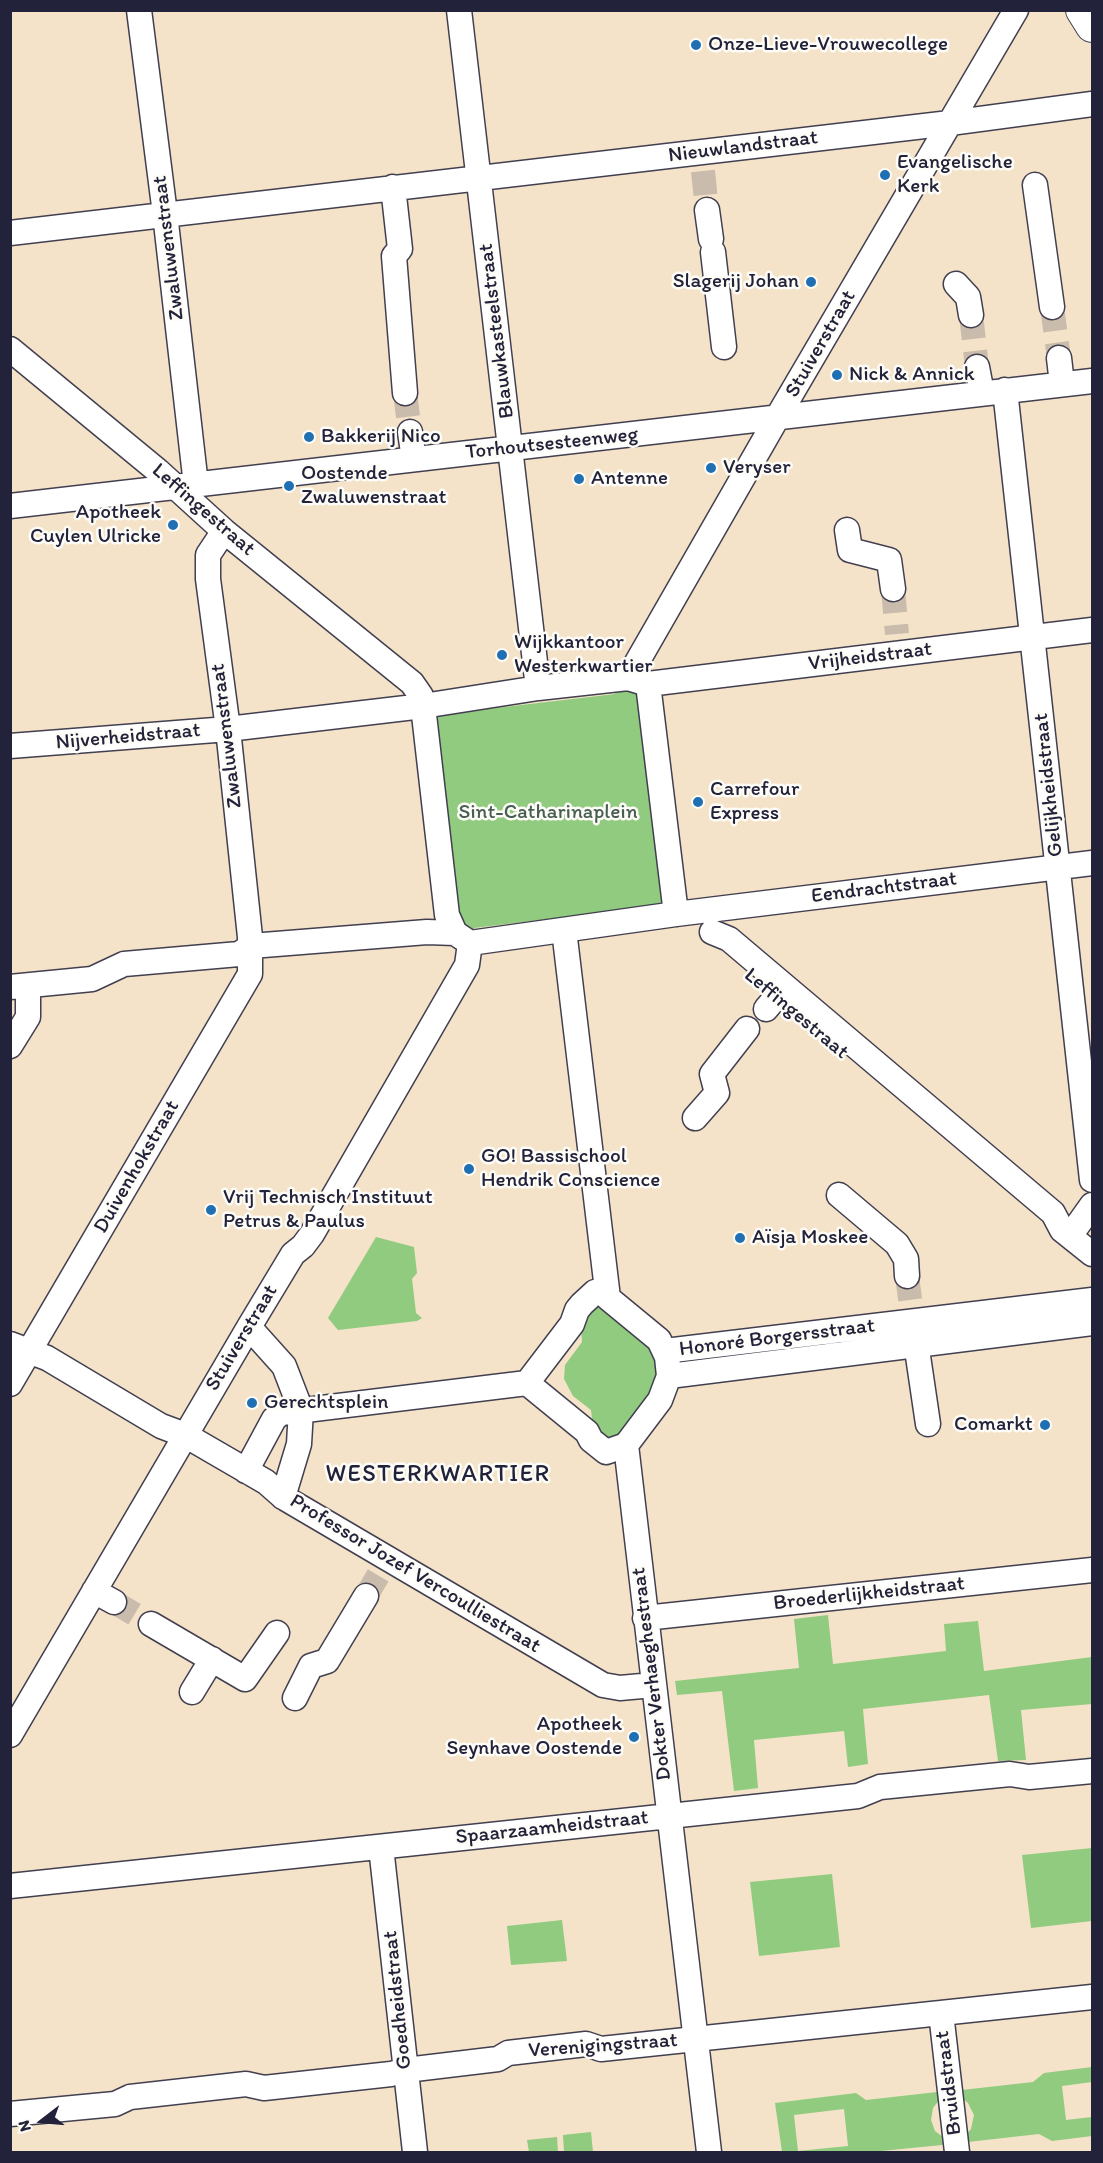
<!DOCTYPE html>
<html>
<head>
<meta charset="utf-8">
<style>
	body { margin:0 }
	#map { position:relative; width:1103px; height:2163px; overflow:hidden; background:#f4e3c8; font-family:Itim,sans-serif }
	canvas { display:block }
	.frame { position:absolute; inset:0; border:12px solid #22223b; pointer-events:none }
	.north { position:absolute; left:12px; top:2091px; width:60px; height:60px; -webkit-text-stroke:4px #fdfcf7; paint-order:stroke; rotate:254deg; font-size:16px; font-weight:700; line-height:24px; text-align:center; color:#22223b }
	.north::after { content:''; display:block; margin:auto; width:21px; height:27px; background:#22223b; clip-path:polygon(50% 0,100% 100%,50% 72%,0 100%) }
</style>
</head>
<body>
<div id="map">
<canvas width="1103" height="2163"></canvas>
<div class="frame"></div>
<div class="north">N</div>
</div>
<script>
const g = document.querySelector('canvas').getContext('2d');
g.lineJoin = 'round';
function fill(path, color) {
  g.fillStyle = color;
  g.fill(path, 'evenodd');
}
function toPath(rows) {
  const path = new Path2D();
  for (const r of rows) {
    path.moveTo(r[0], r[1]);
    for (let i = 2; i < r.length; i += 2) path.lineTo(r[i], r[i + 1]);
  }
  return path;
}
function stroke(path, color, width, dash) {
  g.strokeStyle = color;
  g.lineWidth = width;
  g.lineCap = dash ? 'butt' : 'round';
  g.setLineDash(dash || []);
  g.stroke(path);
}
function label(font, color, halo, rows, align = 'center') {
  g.font = font + ' Itim,sans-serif';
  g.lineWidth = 5;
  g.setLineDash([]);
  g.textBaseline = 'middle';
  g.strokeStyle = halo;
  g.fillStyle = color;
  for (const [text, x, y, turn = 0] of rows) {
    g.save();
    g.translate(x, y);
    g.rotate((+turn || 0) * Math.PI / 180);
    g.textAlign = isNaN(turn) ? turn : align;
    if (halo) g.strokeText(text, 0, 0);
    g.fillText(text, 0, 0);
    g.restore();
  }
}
fill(toPath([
	[615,688,636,691,639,695,664,898,663,905,474,928,475,933,459,926,436,715,615,694],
	[376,1237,414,1247,417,1273,412,1279,416,1313,422,1318,417,1321,338,1330,328,1318],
	[593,1299,656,1348,660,1380,616,1445,594,1435,591,1410,573,1396,564,1379,565,1365,582,1342,580,1316],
	[828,1615,833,1664,946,1651,944,1624,978,1621,984,1671,1092,1657,1092,1704,1021,1710,1026,1760,998,1761,989,1695,863,1709,868,1764,848,1767,844,1731,754,1740,758,1788,734,1791,722,1691,677,1695,675,1681,799,1668,794,1619],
	[1092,1848,1092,1921,1031,1928,1022,1855],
	[832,1874,840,1947,759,1956,750,1882],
	[562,1920,567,1961,511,1965,507,1926],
	[1092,2067,1092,2082,1062,2086,1066,2120,1092,2117,1092,2136,1052,2141,1039,2134,959,2143,971,2129,974,2115,968,2103,953,2091,1033,2082,1044,2073],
	[946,2091,933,2108,931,2120,935,2131,952,2144,871,2152,782,2152,775,2103,856,2093,866,2100],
	[844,2109,848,2146,798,2151,794,2115],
	[591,2132,593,2152,564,2152,563,2135],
	[557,2137,558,2152,529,2152,527,2140]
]), '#90cb7f');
stroke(toPath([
	[703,171,707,210],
	[1052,307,1059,358],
	[971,315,977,367],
	[405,393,410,432],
	[893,589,897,634],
	[907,1276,911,1306],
	[366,1596,379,1574],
	[114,1602,151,1624]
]), '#cabcac', 24, [24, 12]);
const minor = toPath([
	[139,10,165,214,196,485],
	[459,10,538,688],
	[1035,185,1052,307],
	[393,187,400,249,394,256,405,393],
	[707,210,711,239],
	[10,233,950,123,1092,104],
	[713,252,724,347],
	[956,284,968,297,971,315],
	[10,349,158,471,224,531,412,683,421,696,423,706,447,915,455,933,470,943,676,914,1092,863],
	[1059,358,1062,384],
	[977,367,982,393],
	[1005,390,1092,1180],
	[410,432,414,459],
	[10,506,1092,381],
	[847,530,850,550,889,560,893,589],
	[628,678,777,418,1016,10],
	[648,684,676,914],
	[10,746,228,729,423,706,538,688,628,678,648,684,1092,630],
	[712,932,729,939,1053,1213,1062,1230,1092,1254],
	[10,987,92,979,124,964,239,954,251,946,427,932,455,933],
	[766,1009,777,996],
	[10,1046,28,1017,28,986],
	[695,1118,717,1093,712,1074,747,1029],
	[839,1195,897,1244,906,1259,907,1276],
	[1070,1236,1092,1205],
	[249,1327,284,1366,301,1410,299,1444,283,1497],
	[914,1329,928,1424],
	[10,1344,47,1358,161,1426,185,1435,266,1482,283,1497,603,1685,620,1688,653,1685],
	[665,1351,1092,1300],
	[669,1376,1092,1323],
	[527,1383,587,1432,591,1440,606,1452,626,1445,660,1400,669,1376,667,1357,659,1340,608,1298,564,930],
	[527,1383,572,1324,577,1310,582,1304,595,1292,607,1289],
	[10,1384,250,974,250,937,228,729,208,579,208,555,224,531],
	[626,1445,709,2152],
	[246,1471,274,1419,281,1413,527,1383],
	[94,1591,114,1602],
	[645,1618,1092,1570],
	[151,1624,245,1679,277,1633],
	[192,1692,212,1659],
	[295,1698,311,1666,327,1661,366,1596],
	[10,1735,249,1327,293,1254,303,1246,312,1234,467,965,470,943],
	[381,1847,415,2152],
	[10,1886,858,1796,880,1787,1010,1774,1029,1777,1092,1771],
	[941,2013,957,2152],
	[10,2114,115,2104,130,2097,246,2084,264,2088,391,2074,406,2070,498,2059,508,2053,586,2044,601,2049,1092,1997]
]);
const major = toPath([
	[1082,10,1092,26]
]);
stroke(minor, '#423f50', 27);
stroke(major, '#423f50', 34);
stroke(minor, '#fff', 24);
stroke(major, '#fff', 32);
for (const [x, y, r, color] of [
	[696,45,6,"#1f6fb2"],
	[885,175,6,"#1f6fb2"],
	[811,282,6,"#1f6fb2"],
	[837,375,6,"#1f6fb2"],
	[309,437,6,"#1f6fb2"],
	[711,468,6,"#1f6fb2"],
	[579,479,6,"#1f6fb2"],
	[289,486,6,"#1f6fb2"],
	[173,525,6,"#1f6fb2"],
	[502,655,6,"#1f6fb2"],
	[698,802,6,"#1f6fb2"],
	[469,1169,6,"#1f6fb2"],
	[211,1210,6,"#1f6fb2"],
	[740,1238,6,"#1f6fb2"],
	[252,1403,6,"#1f6fb2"],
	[1045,1425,6,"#1f6fb2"],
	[634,1737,6,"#1f6fb2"]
]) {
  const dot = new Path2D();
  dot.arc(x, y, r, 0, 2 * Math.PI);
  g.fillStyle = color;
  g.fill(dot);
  stroke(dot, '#fdfcf7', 2);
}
label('21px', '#22223b', '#fdfcf7', [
	["Onze-Lieve-Vrouwecollege",708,45],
	["Evangelische",897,163],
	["Kerk",897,187],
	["Slagerij Johan",799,282,"right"],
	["Nick & Annick",849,375],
	["Bakkerij Nico",321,437],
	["Veryser",723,468],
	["Oostende",301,474],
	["Zwaluwenstraat",301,498],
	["Antenne",591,479],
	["Apotheek",161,513,"right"],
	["Cuylen Ulricke",161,537,"right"],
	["Wijkkantoor",514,643],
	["Westerkwartier",514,667],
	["Carrefour",710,790],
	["Express",710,814],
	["GO! Bassischool",481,1157],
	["Hendrik Conscience",481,1181],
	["Vrij Technisch Instituut",223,1198],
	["Petrus & Paulus",223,1222],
	["Aïsja Moskee",752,1238],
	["Gerechtsplein",264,1403],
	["Comarkt",1033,1425,"right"],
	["Apotheek",622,1725,"right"],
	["Seynhave Oostende",622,1749,"right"]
], 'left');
label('21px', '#22223b', '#fdfcf7', [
	["Nieuwlandstraat",743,147,-7],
	["Zwaluwenstraat",169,248,-97],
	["Blauwkasteelstraat",497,331,-97],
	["Stuiverstraat",821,344,-60],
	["Torhoutsesteenweg",552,444,-6],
	["Leffingestraat",203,510,41],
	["Vrijheidstraat",870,657,-7],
	["Zwaluwenstraat",227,736,-97],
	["Nijverheidstraat",128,737,-5],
	["Gelijkheidstraat",1049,785,-96],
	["Eendrachtstraat",884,888,-7],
	["Leffingestraat",796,1014,40],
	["Duivenhokstraat",137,1167,-60],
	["Stuiverstraat",242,1338,-59],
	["Honoré Borgersstraat",777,1338,-7],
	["Professor Jozef Vercoulliestraat",415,1574,31],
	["Broederlijkheidstraat",869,1594,-6],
	["Dokter Verhaeghestraat",652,1674,-97],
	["Spaarzaamheidstraat",552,1828,-6],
	["Goedheidstraat",398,2000,-96],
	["Verenigingstraat",603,2046,-4],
	["Bruidstraat",949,2083,-97]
]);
label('21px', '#485d53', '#fdfcf7', [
	["Sint-Catharinaplein",548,813]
]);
g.letterSpacing = '1.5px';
label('24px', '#22223b', '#fdfcf7', [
	["WESTERKWARTIER",438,1475]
]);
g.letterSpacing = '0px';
</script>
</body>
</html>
